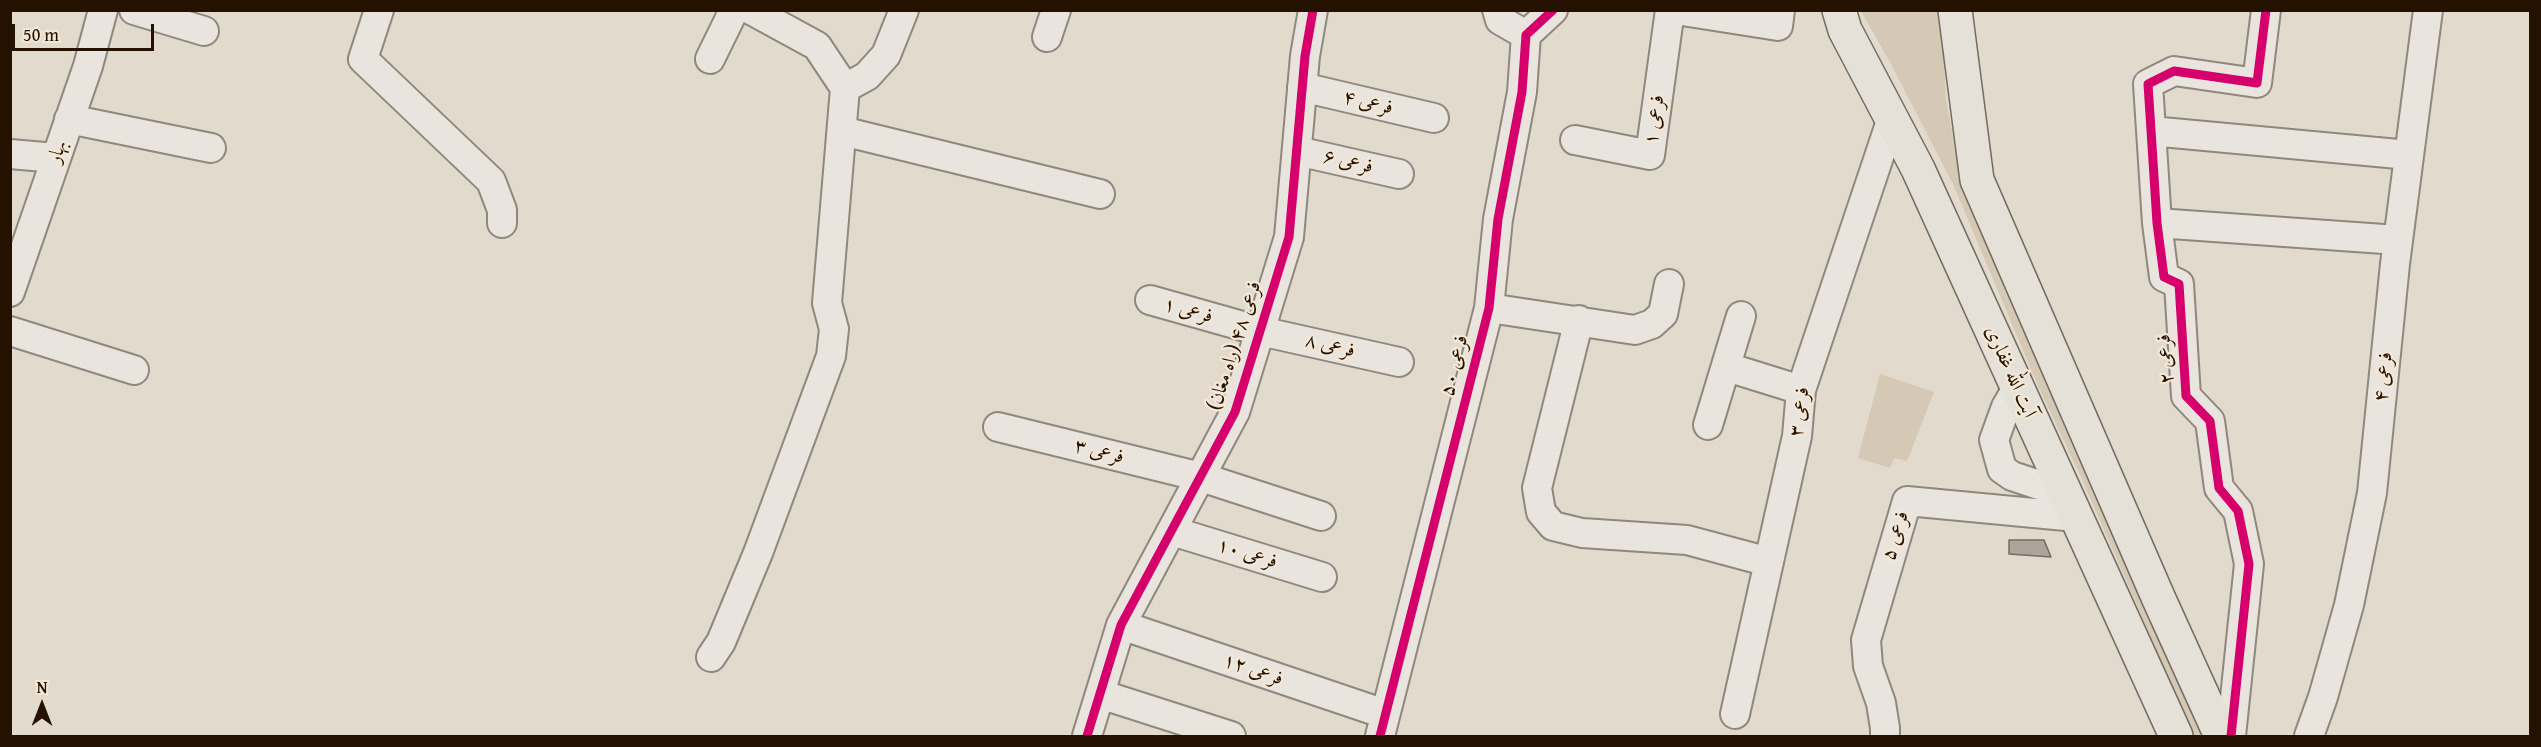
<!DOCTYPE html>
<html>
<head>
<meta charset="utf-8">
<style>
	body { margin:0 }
	#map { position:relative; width:2541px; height:747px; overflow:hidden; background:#e2dacc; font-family:"Gentium Book Plus",serif }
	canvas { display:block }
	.frame { position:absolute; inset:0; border:12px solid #251100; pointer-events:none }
	.north { position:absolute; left:12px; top:675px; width:60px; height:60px; -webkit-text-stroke:4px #f3e8d7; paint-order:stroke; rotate:0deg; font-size:16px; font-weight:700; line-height:24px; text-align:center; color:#251100 }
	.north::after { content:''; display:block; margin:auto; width:21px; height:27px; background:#251100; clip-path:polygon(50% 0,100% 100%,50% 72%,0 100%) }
	.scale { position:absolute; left:12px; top:24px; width:142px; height:27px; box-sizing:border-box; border:3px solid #251100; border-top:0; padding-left:8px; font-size:18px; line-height:21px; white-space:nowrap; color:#251100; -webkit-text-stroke:4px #f3e8d7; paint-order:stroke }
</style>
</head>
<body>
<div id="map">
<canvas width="2541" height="747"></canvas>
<div class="frame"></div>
<div class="north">N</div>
<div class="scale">50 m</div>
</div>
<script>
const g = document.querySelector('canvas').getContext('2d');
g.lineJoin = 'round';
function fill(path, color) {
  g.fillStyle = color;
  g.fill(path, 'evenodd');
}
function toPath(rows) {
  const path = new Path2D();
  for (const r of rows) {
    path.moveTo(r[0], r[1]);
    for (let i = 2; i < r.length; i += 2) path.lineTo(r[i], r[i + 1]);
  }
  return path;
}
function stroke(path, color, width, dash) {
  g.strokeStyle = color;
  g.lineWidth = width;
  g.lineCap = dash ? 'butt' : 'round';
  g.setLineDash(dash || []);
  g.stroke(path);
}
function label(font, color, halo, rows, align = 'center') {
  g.font = font + ' "Gentium Book Plus",Amiri,serif';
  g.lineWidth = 4.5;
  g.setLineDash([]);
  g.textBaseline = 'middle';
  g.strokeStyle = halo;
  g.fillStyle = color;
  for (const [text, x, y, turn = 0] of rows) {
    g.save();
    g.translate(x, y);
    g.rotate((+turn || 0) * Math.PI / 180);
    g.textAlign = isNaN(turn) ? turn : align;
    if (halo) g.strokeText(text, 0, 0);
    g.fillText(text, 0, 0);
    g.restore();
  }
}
fill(toPath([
	[1861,11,1941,11,1946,99,1958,165,2210,736,2194,736,2081,477,2039,388,1953,184,1890,62],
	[1880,374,1934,392,1907,461,1894,458,1890,468,1858,458]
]), '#d5c8b4');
const building = toPath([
	[2009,540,2044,540,2051,557,2009,554,2009,540]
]);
fill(building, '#aca59a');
stroke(building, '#736c62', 1.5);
const minor = toPath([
	[134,10,204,31],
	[379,10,363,59,491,181,502,210,502,223],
	[1497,10,1500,20,1526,35],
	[1676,10,1778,26,1780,10],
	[1047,37,1056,10],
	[710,59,734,10],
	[1302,87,1434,118],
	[845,88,867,76,886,55,904,10],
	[69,119,211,148],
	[842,131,1100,194],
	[2151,131,2409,155],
	[1575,140,1650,155,1670,10],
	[1297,151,1399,174],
	[10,154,56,158],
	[2157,223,2398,240],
	[10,292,88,66,103,10],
	[1150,300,1260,331,1399,362],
	[1489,308,1635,330,1652,324,1663,314,1669,284],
	[1579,320,1537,488,1541,512,1553,526,1582,533,1687,540,1769,562],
	[10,331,134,370],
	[1727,367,1801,390],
	[2017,388,2006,407,1994,440,2002,469,2012,476,2051,489,2068,499],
	[1708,425,1741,316],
	[998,427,1201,477,1321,516],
	[1172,531,1322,577],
	[1121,625,1385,714],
	[711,657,721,642,758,553,831,356,834,329,827,303,845,88,817,46,751,10],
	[1100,694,1231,736],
	[1735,714,1797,436,1801,390,1892,118],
	[1087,736,1121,625,1235,412,1289,237,1305,56,1313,10],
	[1380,736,1489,308,1498,219,1522,92,1526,35,1553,10],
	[1885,736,1885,728,1881,703,1868,666,1866,640,1907,501,2076,517],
	[2231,736,2249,564,2238,511,2219,488,2210,421,2186,396,2179,284,2164,277,2157,223,2148,84,2174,71,2257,83,2266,10],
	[2309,736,2323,697,2349,605,2372,493,2395,264,2428,10]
]);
const major = toPath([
	[1839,10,1845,30,1918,169,2176,736],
	[1955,10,1977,180,2158,597,2221,736]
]);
stroke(minor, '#8e887d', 32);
stroke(major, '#736c62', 36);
stroke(minor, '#e9e4dd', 28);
stroke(major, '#e5e0d8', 33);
stroke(toPath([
	[1087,736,1121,625,1235,412,1289,237,1305,56,1313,10],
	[1380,736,1489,308,1498,219,1522,92,1526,35,1553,10],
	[2231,736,2249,564,2238,511,2219,488,2210,421,2186,396,2179,284,2164,277,2157,223,2148,84,2174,71,2257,83,2266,10]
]), '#d6006c', 9);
label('20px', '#251100', '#f3e8d7', [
	["فرعی ۴",1368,103,13],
	["فرعی ۱",1655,120,-82],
	["بهار",58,152,-71],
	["فرعی ۶",1348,162,13],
	["فرعی ۱",1188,311,15],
	["فرعی ۴۸ (راه مغان)",1235,346,-72],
	["فرعی ۸",1330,346,13],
	["فرعی ۲",2166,359,-94],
	["فرعی ۵۰",1455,366,-76],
	["آیت الله غفاری",2010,372,66],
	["فرعی ۴",2384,377,-84],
	["فرعی ۳",1800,412,-82],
	["فرعی ۳",1099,452,14],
	["فرعی ۵",1896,536,-73],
	["فرعی ۱۰",1247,554,17],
	["فرعی ۱۲",1253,670,19]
]);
</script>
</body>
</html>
